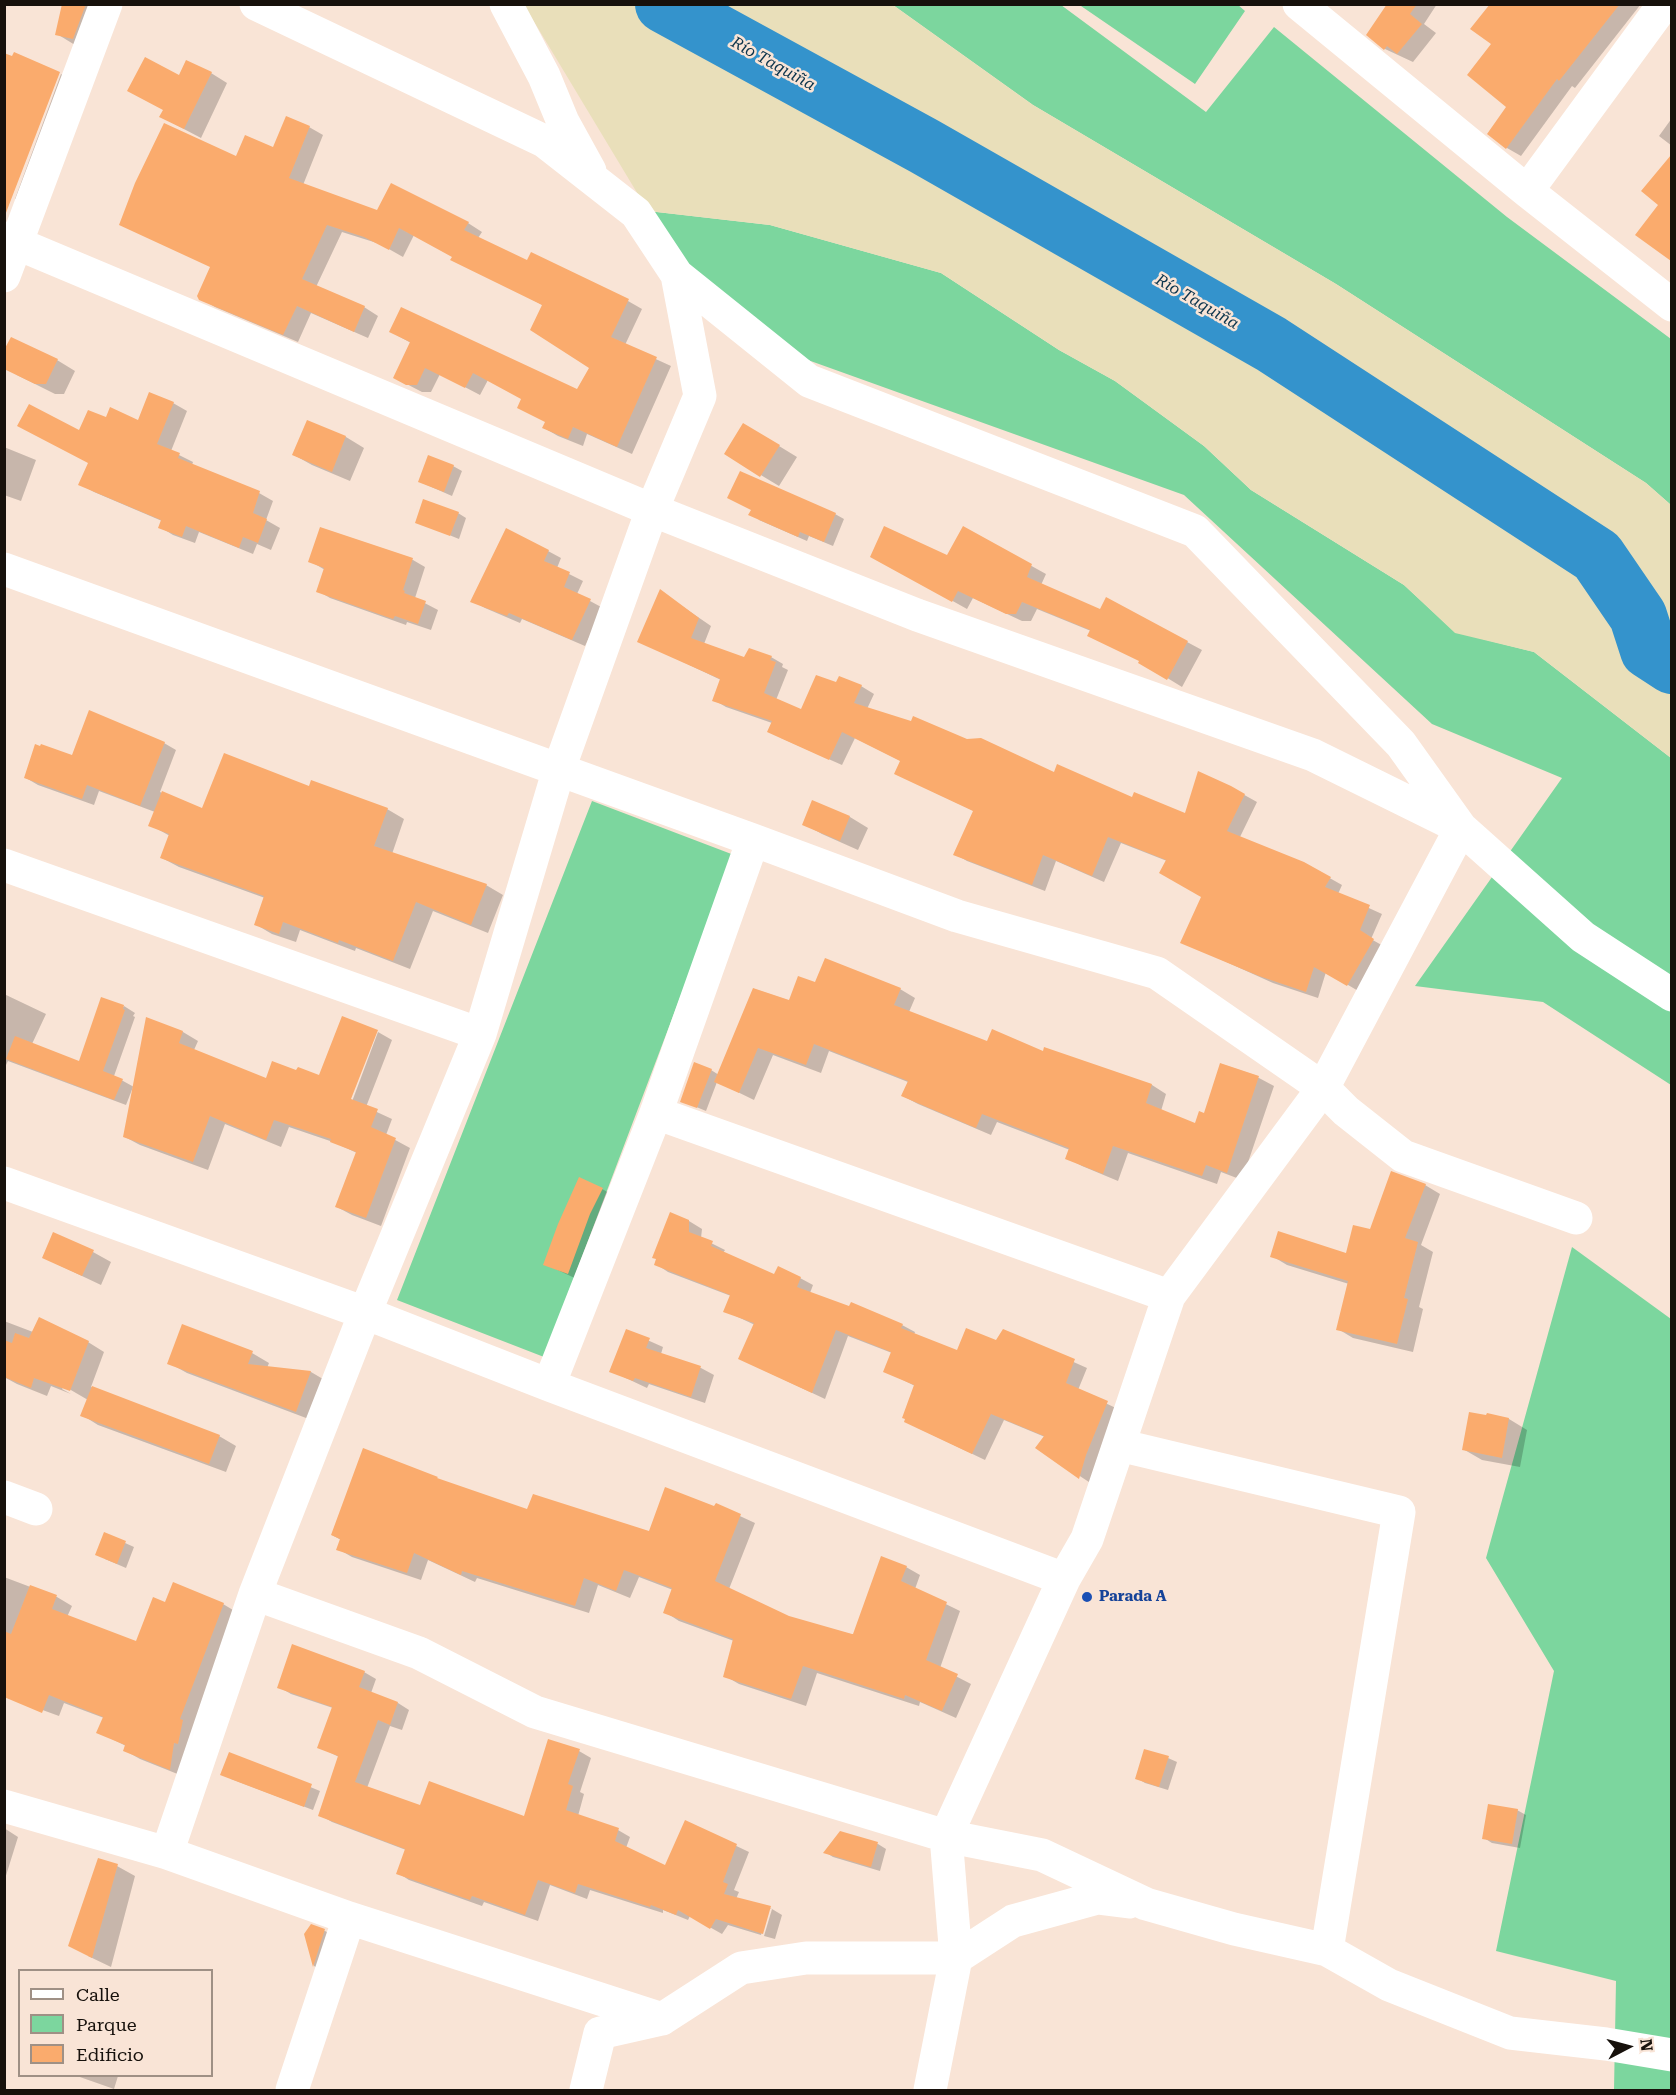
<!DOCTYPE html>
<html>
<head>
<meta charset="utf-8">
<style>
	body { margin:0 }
	#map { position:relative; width:1676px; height:2095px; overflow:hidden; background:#f9e4d6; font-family:"Roboto Serif",serif }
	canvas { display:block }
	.frame { position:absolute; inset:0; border:6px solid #17110c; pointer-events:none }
	.legend { position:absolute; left:18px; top:1969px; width:195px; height:108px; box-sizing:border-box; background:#f9e4d6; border:2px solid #9f9085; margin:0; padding:8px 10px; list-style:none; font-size:18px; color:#17110c }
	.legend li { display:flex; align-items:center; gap:12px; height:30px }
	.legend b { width:30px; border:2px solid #9f9085 }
	.north { position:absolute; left:1598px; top:2017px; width:60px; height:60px; -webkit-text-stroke:4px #f9e4d6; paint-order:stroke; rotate:84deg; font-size:16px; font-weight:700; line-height:24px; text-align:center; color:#17110c }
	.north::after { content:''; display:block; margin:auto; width:21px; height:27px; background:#17110c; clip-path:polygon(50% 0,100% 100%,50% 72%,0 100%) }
</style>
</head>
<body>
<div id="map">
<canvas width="1676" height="2095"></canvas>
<div class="frame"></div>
<ul class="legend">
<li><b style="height:8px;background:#fff"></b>Calle</li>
<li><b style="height:16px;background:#7cd69e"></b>Parque</li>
<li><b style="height:16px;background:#faab6d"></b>Edificio</li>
</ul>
<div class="north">N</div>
</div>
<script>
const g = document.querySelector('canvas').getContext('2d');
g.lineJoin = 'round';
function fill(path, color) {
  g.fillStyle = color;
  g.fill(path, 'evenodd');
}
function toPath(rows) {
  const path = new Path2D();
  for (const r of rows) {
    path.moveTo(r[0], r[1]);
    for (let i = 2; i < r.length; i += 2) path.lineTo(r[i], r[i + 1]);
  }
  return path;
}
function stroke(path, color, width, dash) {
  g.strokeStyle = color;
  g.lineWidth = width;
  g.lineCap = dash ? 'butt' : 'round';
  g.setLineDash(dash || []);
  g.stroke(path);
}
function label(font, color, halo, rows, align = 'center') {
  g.font = font + ' "Roboto Serif",serif';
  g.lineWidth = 5;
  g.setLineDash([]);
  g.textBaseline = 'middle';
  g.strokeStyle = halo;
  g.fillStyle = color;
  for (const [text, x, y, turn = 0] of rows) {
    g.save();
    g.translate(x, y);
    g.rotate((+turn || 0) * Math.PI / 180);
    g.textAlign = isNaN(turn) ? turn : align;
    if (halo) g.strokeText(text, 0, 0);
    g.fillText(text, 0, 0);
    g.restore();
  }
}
fill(toPath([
	[893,5,1061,5,1206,112,1274,27,1507,217,1671,339,1671,505,1646,483,1336,284,1033,105],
	[1082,5,1237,4,1245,11,1195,84,1081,6],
	[648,211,770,225,941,273,1059,350,1115,381,1204,446,1251,490,1404,585,1455,632,1534,652,1671,758,1671,1085,1543,1002,1415,986,1562,778,1432,724,1184,495,805,359,679,260],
	[592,801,734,855,544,1357,397,1300],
	[1572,1247,1671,1319,1671,2090,1614,2090,1616,1981,1496,1951,1554,1671,1486,1558]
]), '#7cd69e');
fill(toPath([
	[524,5,893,5,1033,105,1336,284,1646,483,1671,505,1671,758,1534,652,1455,633,1404,585,1251,490,1204,446,1115,381,1059,350,941,273,770,225,648,211]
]), '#e9dfba');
fill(toPath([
	[64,4,107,4,75,45,57,34],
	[1389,4,1437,4,1424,24,1436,33,1413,62,1385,49,1368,34],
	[1492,4,1641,4,1575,88,1572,86,1521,156,1507,148,1489,134,1508,106,1493,44],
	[211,73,227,83,201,138,161,117,180,77],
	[61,74,75,82,28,206,15,199],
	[1672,118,1672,146,1659,136],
	[309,127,323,135,303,185,378,212,468,223,482,232,478,238,527,262,628,301,642,309,625,345,671,366,632,454,587,434,583,446,558,436,544,428,546,422,523,399,488,380,480,395,440,374,431,392,422,392,395,378,411,343,391,332,578,390,591,368,544,306,414,235,403,257,380,244,342,232,316,287,364,307,378,316,368,338,311,313,298,342,215,307,200,298,211,268,237,158,274,149],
	[1672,158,1672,260,1637,235,1660,205,1644,191],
	[57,360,75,371,64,394,55,394,17,375],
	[173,403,187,411,171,451,193,462,192,465,259,493,273,501,266,520,280,528,271,550,257,544,253,554,199,532,195,543,173,535,160,527,162,521,94,492,80,484,89,463,80,432,107,418,139,422],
	[308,422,346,437,364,448,350,481,312,465,294,455],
	[761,435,797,457,779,486,726,454],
	[4,447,36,460,21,501,4,495],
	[453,466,462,471,452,496,420,482],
	[752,510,835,514,844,519,833,546,809,536,807,541,759,520],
	[458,513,466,518,459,539,417,522],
	[963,528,1046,574,1041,585,1101,611,1107,599,1202,650,1182,687,1091,631,1037,609,1031,621,1022,621,973,598,967,609,872,556,948,557],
	[321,529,413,560,425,567,415,598,438,610,431,630,407,622,406,625,330,598,318,591,325,570,310,561],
	[548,551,561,558,557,568,583,581,577,594,603,608,585,646,522,619,520,623,485,608,472,601],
	[660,591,711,626,704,644,745,659,771,657,783,664,782,667,788,670,776,700,802,711,837,684,861,686,874,694,867,709,1055,774,1186,815,1230,787,1257,802,1240,837,1303,863,1342,885,1338,894,1382,914,1371,939,1385,947,1360,992,1326,972,1318,998,1273,983,1182,942,1203,896,1167,861,1121,843,1104,882,1056,861,1045,891,967,861,955,854,974,811,896,774,901,761,855,738,842,765,781,738,772,723,726,707,714,700,721,680,639,641],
	[164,743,176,750,160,792,202,810,310,788,387,809,404,819,392,854,486,885,503,895,488,933,433,911,410,969,356,948,355,951,300,930,296,942,272,934,255,924,265,898,179,867,162,858,170,836,150,825,155,812,99,791,94,805,38,785,26,778,73,757],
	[813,802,850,817,868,828,858,850,822,834,804,824],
	[816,984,900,989,915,998,909,1012,988,1043,1043,1053,1152,1085,1166,1094,1161,1111,1195,1125,1205,1115,1221,1065,1259,1078,1274,1086,1242,1180,1221,1172,1217,1184,1128,1153,1118,1181,1082,1166,1067,1158,1070,1150,997,1122,991,1135,918,1104,903,1096,908,1082,829,1051,821,1073,773,1055,754,1100,717,1082,706,1111,682,1101,711,1070,719,1075,790,1002],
	[4,994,46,1014,32,1044,80,1063,124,1006,135,1013,133,1016,135,1017,114,1076,134,1087,148,1019,183,1032,198,1041,194,1050,267,1080,350,1107,378,1032,392,1040,366,1107,392,1119,386,1135,410,1148,381,1226,352,1215,337,1207,357,1153,333,1142,289,1127,281,1147,225,1124,208,1170,140,1145,125,1137,133,1087,126,1105,8,1061,6,1065,4,1064],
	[1425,1185,1440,1194,1421,1245,1433,1252,1419,1307,1423,1309,1413,1352,1353,1338,1338,1329,1349,1284,1287,1265,1272,1256,1347,1254],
	[602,1189,617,1197,583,1282,545,1264],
	[689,1221,702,1229,701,1238,725,1250,723,1253,775,1276,800,1278,813,1285,810,1293,902,1325,915,1332,914,1335,958,1352,997,1342,1004,1331,1087,1368,1078,1390,1120,1410,1092,1484,1037,1448,1045,1437,1004,1420,985,1460,918,1428,915,1386,885,1371,892,1353,848,1336,825,1399,740,1359,755,1325,725,1311,731,1296,668,1272,656,1264],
	[93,1252,111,1262,101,1285,44,1258],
	[4,1321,33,1332,88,1342,104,1352,91,1387,219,1436,236,1446,226,1472,98,1425,82,1415,88,1400,64,1386,62,1389,71,1394,51,1386,47,1396,17,1384,4,1377],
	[627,1331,663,1347,661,1354,701,1368,714,1375,705,1403,649,1384,647,1388,611,1371],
	[252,1353,269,1363,267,1368,311,1372,328,1382,314,1421,187,1373,169,1363],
	[1488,1415,1509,1419,1527,1430,1520,1467,1482,1460,1463,1449],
	[388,1458,446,1483,528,1511,649,1533,715,1508,716,1505,755,1523,729,1589,788,1617,854,1635,906,1567,920,1575,915,1589,960,1611,940,1668,971,1684,956,1718,920,1702,919,1706,817,1673,806,1706,739,1684,725,1676,734,1641,679,1621,665,1612,673,1590,639,1577,630,1598,598,1585,589,1613,477,1578,475,1582,428,1560,421,1580,352,1557,338,1549,341,1540,332,1535],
	[105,1534,134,1547,126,1568,105,1559],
	[4,1577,57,1597,72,1606,67,1617,137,1643,166,1604,223,1604,238,1613,185,1777,140,1759,124,1750,126,1746,98,1732,104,1718,64,1703,59,1716,4,1696],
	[364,1672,376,1679,371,1693,398,1703,409,1710,402,1730,390,1726,367,1788,421,1807,524,1818,579,1751,591,1758,580,1792,584,1794,578,1816,618,1830,630,1837,626,1848,666,1867,686,1822,749,1852,734,1890,739,1892,736,1899,772,1909,769,1909,761,1935,728,1925,722,1934,690,1916,688,1920,663,1910,663,1913,590,1890,587,1899,550,1885,538,1921,484,1902,482,1906,409,1880,398,1873,406,1850,332,1822,320,1815,339,1757,319,1747,333,1708,291,1694,279,1687],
	[230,1754,320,1791,313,1810,231,1779],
	[1168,1758,1177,1762,1168,1790,1145,1783,1137,1778],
	[1517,1810,1526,1815,1520,1848,1492,1843,1484,1838],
	[4,1828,18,1837,4,1882],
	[840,1833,878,1844,886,1849,880,1871,833,1857,825,1852],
	[117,1866,135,1876,111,1967,88,1956],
	[772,1909,782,1915,775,1939,764,1936],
	[311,1926,325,1931,343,1941,332,1976,314,1966,305,1935],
	[77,2076,118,2076,114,2089]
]), '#0003');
stroke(toPath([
	[664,4,924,146,1271,344,1597,556,1638,616,1649,650,1672,665]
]), '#3493cc', 58);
fill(toPath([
	[62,4,86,4,73,39,55,35],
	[1387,4,1417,4,1410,14,1422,24,1397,54,1387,46,1384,50,1366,35],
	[1490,4,1620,4,1559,81,1557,79,1506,149,1487,134,1506,107,1467,75,1491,44,1470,29],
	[14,52,60,72,4,218,4,53,12,56],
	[145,57,179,75,186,60,212,72,184,129,159,117,163,110,127,91],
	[286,116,310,126,289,178,377,210,391,183,469,222,464,230,527,260,531,252,629,299,611,337,657,357,617,447,573,427,568,439,542,428,545,422,517,408,521,399,473,373,465,388,425,368,417,385,406,385,393,378,410,342,389,332,401,307,577,389,589,368,530,330,542,305,450,260,452,257,399,228,389,250,364,237,327,225,302,279,365,306,354,332,297,306,283,335,199,300,197,296,210,267,119,225,135,183,164,123,236,156,245,135,273,147],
	[1671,155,1671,261,1635,235,1658,205,1641,191],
	[11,337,58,359,46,384,35,384,4,369,4,350],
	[149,392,174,402,157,444,180,453,178,458,260,491,253,513,267,519,258,543,243,537,239,548,186,526,182,537,158,528,161,520,78,485,88,463,17,426,29,404,79,430,88,410,106,417,110,407,138,420],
	[307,420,346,436,332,472,292,455],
	[743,423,780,445,760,477,724,454],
	[428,455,454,465,444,492,418,482],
	[740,471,836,513,824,542,800,532,798,537,748,515,751,510,727,498],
	[423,499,459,512,450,536,415,523],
	[884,526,947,555,963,526,1032,564,1027,577,1100,609,1106,597,1188,641,1167,680,1138,663,1139,661,1087,636,1090,630,1022,602,1016,614,1006,614,958,591,952,602,870,557],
	[320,527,413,558,403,590,405,591,404,593,426,601,418,624,395,616,393,619,316,592,324,568,308,562],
	[506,528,549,550,544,561,570,572,564,587,591,599,572,640,509,613,507,616,470,602],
	[660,589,699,618,691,638,744,657,749,648,772,656,770,660,776,662,764,693,801,709,816,675,836,682,839,676,862,685,854,703,911,721,913,716,967,739,981,738,1054,772,1057,764,1132,797,1134,792,1185,813,1198,771,1231,786,1245,794,1227,831,1304,862,1331,877,1325,887,1370,905,1360,930,1374,939,1347,986,1314,967,1306,992,1259,976,1180,943,1201,897,1159,873,1166,860,1108,837,1092,876,1043,855,1032,885,953,855,973,811,894,774,900,761,842,732,829,760,767,732,772,721,712,701,720,679,637,642],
	[89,710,165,742,140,806,87,785,82,799,24,778,35,744,40,746,41,744,72,755],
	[224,753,309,786,311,780,388,808,374,846,487,884,471,925,416,902,393,961,339,940,338,943,283,922,279,934,254,925,264,896,160,858,169,834,148,826,162,791,202,808],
	[812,800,850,816,840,841,802,825],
	[825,958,901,988,894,1005,987,1041,992,1029,1043,1051,1044,1047,1152,1084,1146,1103,1195,1123,1199,1111,1204,1113,1220,1063,1259,1076,1227,1173,1206,1165,1202,1176,1113,1146,1103,1174,1065,1159,1069,1148,982,1114,976,1128,901,1096,908,1081,814,1044,806,1065,758,1048,739,1093,714,1082,753,988,789,1000,798,976,815,982],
	[101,997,124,1005,123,1009,125,1010,103,1071,123,1079,114,1100,6,1059,15,1036,79,1061],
	[342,1016,378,1030,351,1099,378,1109,371,1127,396,1138,366,1218,335,1207,356,1152,330,1142,331,1139,274,1120,266,1140,210,1116,193,1162,123,1137,146,1017,183,1031,179,1043,266,1078,272,1061,296,1070,298,1067,319,1075],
	[694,1062,712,1069,697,1108,680,1102],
	[1391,1171,1426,1184,1405,1238,1418,1242,1404,1298,1408,1299,1397,1344,1336,1330,1348,1281,1270,1257,1278,1231,1346,1253,1353,1225,1370,1229],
	[579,1177,603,1188,590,1214,568,1274,543,1265,558,1224],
	[670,1212,689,1220,689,1232,713,1241,711,1246,774,1274,778,1266,801,1277,797,1287,849,1306,851,1302,903,1324,901,1328,957,1350,966,1328,996,1340,1003,1329,1075,1359,1066,1383,1108,1401,1086,1455,1079,1479,1035,1448,1044,1436,991,1414,972,1454,904,1422,905,1419,902,1418,914,1385,883,1372,891,1352,836,1330,812,1393,738,1359,754,1323,723,1312,730,1295,654,1265,656,1259,652,1258],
	[53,1232,94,1250,82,1276,42,1258],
	[39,1317,89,1341,70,1391,34,1378,31,1388,4,1377,4,1340,12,1343,15,1333,29,1338],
	[182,1324,253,1351,248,1364,311,1371,296,1412,167,1364],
	[626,1329,650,1338,646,1348,701,1366,691,1397,635,1378,633,1381,609,1372],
	[92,1386,220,1435,209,1464,80,1416],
	[1469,1412,1486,1415,1487,1413,1509,1418,1502,1458,1462,1450],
	[363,1448,438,1477,437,1478,527,1509,533,1494,649,1531,665,1487,714,1506,716,1503,741,1514,715,1581,789,1616,852,1634,853,1634,881,1556,907,1566,901,1581,947,1602,926,1660,958,1674,942,1711,905,1695,904,1699,803,1666,791,1699,723,1677,733,1639,663,1613,672,1588,624,1570,616,1591,584,1578,575,1606,462,1571,461,1575,414,1553,407,1573,336,1550,340,1539,331,1535],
	[104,1532,126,1541,117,1564,95,1555],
	[173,1582,224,1603,180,1719,183,1720,178,1744,174,1743,170,1770,123,1751,125,1745,96,1733,103,1717,49,1695,42,1713,4,1697,4,1631,11,1634,30,1585,57,1595,52,1609,136,1641,153,1597,165,1602],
	[292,1644,365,1671,359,1687,398,1702,390,1725,378,1720,355,1782,420,1805,429,1781,524,1816,548,1739,580,1749,568,1784,573,1786,566,1810,619,1828,615,1841,665,1865,685,1820,737,1844,723,1882,728,1884,724,1894,771,1906,763,1934,716,1919,710,1929,678,1910,676,1915,651,1905,650,1907,578,1884,575,1893,538,1880,525,1915,472,1896,470,1900,396,1874,405,1849,318,1816,338,1756,317,1748,332,1707,277,1688],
	[1144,1749,1169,1756,1159,1787,1135,1779],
	[229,1752,312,1784,304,1807,220,1775],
	[1488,1804,1518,1809,1512,1844,1482,1839],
	[840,1831,878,1842,871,1867,823,1853],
	[98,1858,118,1864,92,1958,68,1946],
	[311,1924,325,1929,313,1967,304,1934]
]), '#faab6d');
stroke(toPath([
	[256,4,544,141,636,213,677,275,809,381,1195,531,1401,744,1461,828,1583,937,1672,995],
	[506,4,544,76,563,122,590,171],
	[1299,4,1527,191,1672,305],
	[1527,191,1664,4],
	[4,238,652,510,917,615,1313,755,1461,828,1323,1088,1169,1296,1087,1539,1064,1579,946,1836,956,1958,930,2090],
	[4,276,106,4],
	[4,569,753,840,957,916,1157,973,1323,1088,1346,1111,1403,1156,1576,1218],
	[4,865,480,1034],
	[656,1113,1169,1296],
	[4,1183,365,1313,549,1385,1064,1579],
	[549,1385,656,1113,753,840],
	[1119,1445,1399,1512,1327,1950],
	[4,1497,36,1509],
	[255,1594,419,1653,535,1712,946,1836,1042,1855,1146,1904,1234,1929,1327,1950,1389,1985,1510,2033,1606,2044,1672,2055],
	[4,1806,167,1853,349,1918,662,2019],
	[167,1853,255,1594,365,1313,480,1034,559,769,652,510,700,396,677,275],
	[292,2090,349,1918],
	[586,2090,600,2033,662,2019,741,1968,806,1958,956,1958,1013,1921,1097,1898,1129,1902]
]), '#fff', 33);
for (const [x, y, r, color] of [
	[1087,1597,6,"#1a4fb4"]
]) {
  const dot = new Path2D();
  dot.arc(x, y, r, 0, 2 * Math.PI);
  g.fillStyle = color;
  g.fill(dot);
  stroke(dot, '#f9e4d6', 2);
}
label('bold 15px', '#164399', '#f9e4d6', [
	["Parada A",1099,1597]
], 'left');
label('italic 16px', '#0c344c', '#f9e4d6', [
	["Río Taquiña",773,64,29],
	["Río Taquiña",1197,302,30]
]);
</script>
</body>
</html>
